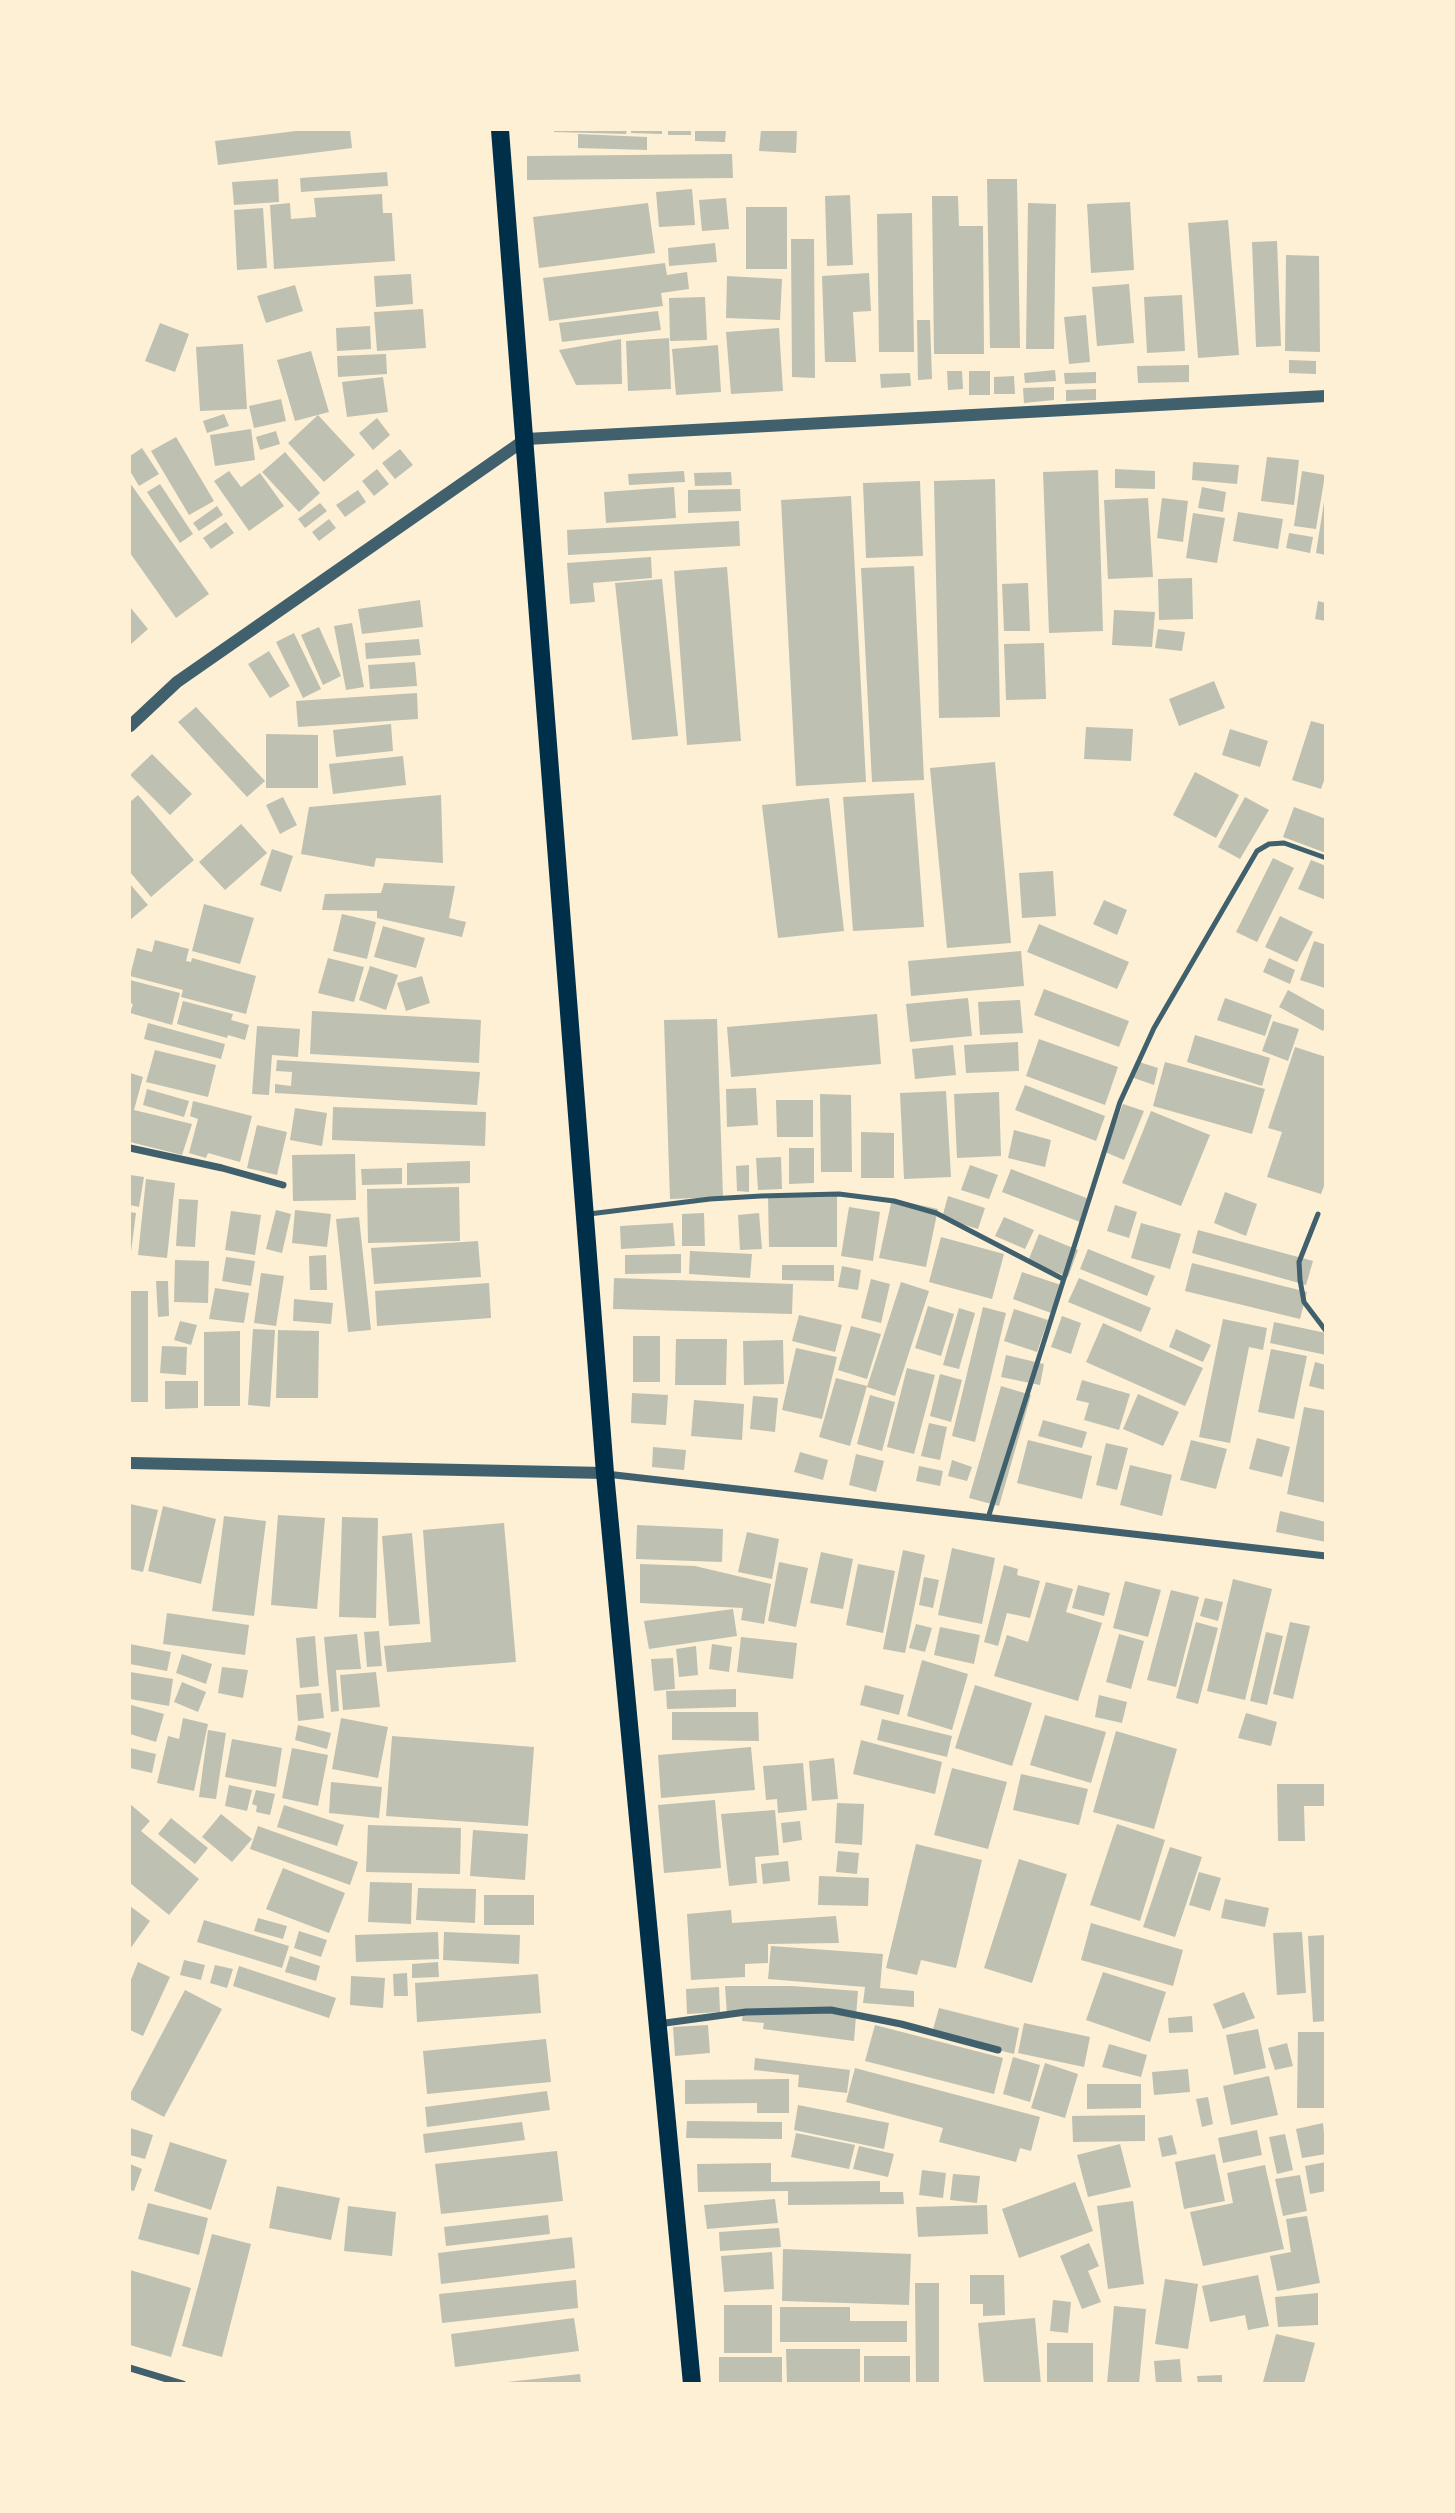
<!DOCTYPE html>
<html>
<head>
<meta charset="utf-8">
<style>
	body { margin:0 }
	#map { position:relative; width:1455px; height:2513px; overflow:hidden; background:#fdf0d5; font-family:"IBM Plex Sans",sans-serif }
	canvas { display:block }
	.frame { position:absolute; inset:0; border:131px solid #fdf0d5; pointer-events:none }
</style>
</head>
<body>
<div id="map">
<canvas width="1455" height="2513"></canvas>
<div class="frame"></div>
</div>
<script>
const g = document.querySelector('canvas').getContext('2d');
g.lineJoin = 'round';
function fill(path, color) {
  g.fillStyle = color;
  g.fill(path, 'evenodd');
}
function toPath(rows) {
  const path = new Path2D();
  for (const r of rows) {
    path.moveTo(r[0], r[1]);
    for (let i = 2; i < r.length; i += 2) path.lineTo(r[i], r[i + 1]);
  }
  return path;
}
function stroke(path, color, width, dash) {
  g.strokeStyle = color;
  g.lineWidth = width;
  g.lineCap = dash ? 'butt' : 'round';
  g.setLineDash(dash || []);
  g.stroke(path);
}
fill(toPath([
	[304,130,350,130,352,148,218,165,215,141],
	[554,130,627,130,626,134,554,132],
	[631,130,662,130,662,134,631,133],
	[668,130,691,130,691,135,668,135],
	[695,130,726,130,725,142,695,141],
	[761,130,797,130,796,153,759,151],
	[578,134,647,137,647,150,578,148],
	[732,154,733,178,527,180,527,156],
	[387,172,388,186,301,192,300,178],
	[278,179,279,202,234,205,232,182],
	[987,179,1017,179,1020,348,990,348],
	[692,189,695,225,659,227,656,192],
	[382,194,383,213,392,213,395,261,274,269,270,205,290,203,291,219,316,217,314,198],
	[850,195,853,265,827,266,825,196],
	[932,196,958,196,959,226,983,226,984,354,934,354],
	[726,198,729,229,702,231,699,200],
	[1130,202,1134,270,1091,273,1087,204],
	[648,203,655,253,539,268,533,217],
	[1028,203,1056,204,1054,349,1026,349],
	[746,207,787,207,787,269,746,269],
	[263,208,267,268,237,270,234,210],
	[912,213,914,352,879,352,877,214],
	[1228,220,1239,355,1198,358,1188,223],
	[791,239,814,239,815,378,792,377],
	[1277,241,1281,346,1256,347,1252,242],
	[715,243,717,262,669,266,668,248],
	[1286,255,1319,256,1320,352,1285,351],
	[665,263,667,275,687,272,689,289,661,293,663,306,549,321,543,278],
	[869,273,871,311,853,312,856,362,825,362,822,276],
	[411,274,413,304,376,307,374,276],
	[727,276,782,279,780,320,726,318],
	[1129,284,1134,343,1097,346,1092,287],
	[295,285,303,311,266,323,257,296],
	[1182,295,1185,351,1147,353,1144,297],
	[705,297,707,340,670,341,669,298],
	[423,309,426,348,377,351,374,312],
	[658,311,661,330,562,342,559,323],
	[1086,315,1090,362,1069,364,1064,317],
	[917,320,930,320,932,379,918,380],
	[160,323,189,334,175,372,145,361],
	[370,326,371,349,337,351,336,328],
	[779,328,783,391,731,394,726,332],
	[669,338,671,389,628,391,626,341],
	[621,339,622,384,576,385,559,350],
	[243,344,247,409,200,411,196,347],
	[718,345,721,392,676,395,672,349],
	[311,351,329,412,295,421,277,360],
	[386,354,387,374,338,377,337,356],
	[1289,360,1316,361,1316,374,1289,373],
	[1189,365,1189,382,1138,383,1137,366],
	[1055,370,1056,381,1025,383,1024,373],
	[947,371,962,371,963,389,948,390],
	[969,371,990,371,990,395,969,395],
	[1096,372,1096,383,1065,384,1064,373],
	[910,373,911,386,881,388,880,374],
	[1014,376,1015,394,994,394,994,377],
	[383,377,388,412,347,417,342,382],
	[1054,387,1054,400,1024,403,1023,388],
	[1096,389,1096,400,1066,401,1066,390],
	[281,399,286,421,254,428,249,406],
	[224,414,229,426,207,433,203,421],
	[318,415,355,455,324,482,288,443],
	[377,418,390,435,373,450,359,433],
	[251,429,255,460,215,466,210,435],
	[276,431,280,444,260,450,256,437],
	[176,437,214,501,189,515,151,451],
	[142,448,159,474,139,486,130,471,130,456],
	[400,449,413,465,395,479,382,463],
	[285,452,320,493,299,512,262,472],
	[1267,457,1299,460,1294,505,1261,501],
	[1193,462,1239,465,1237,484,1192,480],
	[377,469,389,484,374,496,362,481],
	[1115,469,1155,471,1155,489,1115,488],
	[1098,470,1103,631,1049,633,1043,472],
	[229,471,241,487,260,473,284,506,249,531,214,481],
	[684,471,685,482,629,485,628,474],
	[1302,471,1325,475,1316,529,1294,526],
	[731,472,732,485,695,486,694,473],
	[995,479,1000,717,939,718,934,481],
	[920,481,923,556,866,558,863,483],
	[130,483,209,594,176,618,130,553],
	[160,484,193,534,180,543,147,492],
	[674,487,676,518,606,523,604,492],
	[1202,487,1226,492,1223,512,1198,508],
	[740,489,741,511,688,513,688,490],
	[358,490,366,502,345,517,336,505],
	[851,496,866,782,796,786,781,500],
	[1148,498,1153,577,1108,579,1104,500],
	[1162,498,1188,501,1183,542,1157,538],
	[1324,502,1326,502,1326,555,1316,553],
	[320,503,327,511,305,528,298,519],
	[217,506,223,515,199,531,193,523],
	[1238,512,1283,519,1278,549,1233,541],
	[1193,513,1225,518,1217,563,1186,558],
	[329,519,336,528,319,541,312,532],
	[739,521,740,546,568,555,567,530],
	[226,522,234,533,211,549,203,538],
	[1289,533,1313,537,1310,553,1286,548],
	[651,557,652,578,593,583,595,602,570,604,567,563],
	[914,566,924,780,872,782,861,568],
	[727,567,741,741,687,745,674,571],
	[1192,578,1193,619,1159,620,1158,579],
	[662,579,678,736,632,740,615,583],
	[1028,583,1030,631,1004,631,1002,584],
	[420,600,423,627,362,634,358,609],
	[1318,601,1326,603,1326,621,1315,619],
	[130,607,148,629,130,645],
	[1114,610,1155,612,1152,647,1112,645],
	[352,623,364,687,346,690,334,626],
	[319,627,341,676,323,685,301,635],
	[1158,629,1185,632,1182,651,1155,648],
	[294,633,321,689,303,698,276,642],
	[419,639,421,655,366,659,365,643],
	[1044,643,1046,699,1006,700,1004,644],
	[269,651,290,686,270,698,248,664],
	[415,662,417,686,370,689,368,665],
	[1214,681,1225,708,1179,726,1169,699],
	[417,693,418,719,298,727,296,701],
	[196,707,265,781,247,797,178,722],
	[1311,721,1326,725,1326,775,1321,789,1292,780],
	[391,724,393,751,336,757,333,730],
	[1086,727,1133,729,1131,761,1084,759],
	[1230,729,1268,741,1260,767,1222,755],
	[266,734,318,735,318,788,266,788],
	[152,754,192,794,170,815,130,775],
	[403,756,406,785,333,794,329,764],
	[995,762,1011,943,947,948,930,768],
	[1195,772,1239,795,1216,838,1173,815],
	[914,793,924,927,853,931,843,797],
	[138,795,194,860,151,897,130,872,130,802],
	[441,795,443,863,376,858,374,867,301,854,309,807],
	[283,797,297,825,280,834,266,805],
	[1245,797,1269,810,1240,859,1218,847],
	[829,798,844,931,778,938,762,805],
	[1294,807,1326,819,1326,853,1283,837],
	[241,824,267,853,225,890,199,862],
	[272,849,293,856,281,892,260,885],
	[1273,858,1294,868,1257,942,1236,932],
	[1311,860,1326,866,1326,900,1298,889],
	[1053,871,1056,916,1022,918,1019,873],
	[384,883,455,886,449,918,466,922,462,937,377,918,377,911,322,910,325,894,381,893],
	[130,884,148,905,130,920],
	[1104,900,1127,910,1117,935,1093,924],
	[204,904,254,918,240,964,192,951],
	[342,914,376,922,367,959,333,951],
	[1280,916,1313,932,1297,962,1265,947],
	[1039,924,1129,962,1117,989,1027,952],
	[383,926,425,938,416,968,374,957],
	[155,940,189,949,186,961,191,962,192,958,256,976,246,1014,181,997,183,990,130,976,137,948,152,952],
	[1314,941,1326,945,1325,988,1300,980],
	[1021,951,1024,986,911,996,908,961],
	[328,958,364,967,354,1002,318,993],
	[1269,958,1295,970,1290,984,1263,972],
	[370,966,398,975,386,1010,359,1000],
	[422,976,430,1003,406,1011,397,983],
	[130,980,180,993,172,1025,130,1013,133,1004,130,1003],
	[1044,989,1129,1021,1119,1047,1034,1015],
	[1288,990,1326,1011,1326,1026,1323,1031,1279,1007],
	[968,998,972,1036,910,1042,906,1004],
	[1225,998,1272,1015,1265,1036,1217,1020],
	[1020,1000,1023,1033,980,1035,978,1002],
	[183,1001,233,1014,231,1020,249,1025,245,1040,228,1035,227,1038,177,1024],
	[312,1011,481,1020,479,1063,310,1054],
	[877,1014,881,1064,731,1077,727,1027],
	[717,1019,723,1197,670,1199,664,1020],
	[1273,1021,1299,1029,1288,1061,1262,1051],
	[148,1023,225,1044,221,1059,144,1039],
	[257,1026,300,1029,298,1057,272,1055,269,1095,252,1094],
	[1195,1035,1270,1058,1262,1086,1187,1062],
	[1039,1039,1118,1067,1105,1105,1026,1076],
	[1018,1042,1019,1071,966,1073,964,1045],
	[953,1045,956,1075,915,1079,912,1049],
	[1295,1047,1326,1057,1326,1181,1321,1194,1267,1177,1282,1132,1268,1128],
	[155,1050,216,1065,208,1097,146,1082],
	[277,1060,480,1072,477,1105,275,1093,275,1084,291,1086,292,1072,276,1071],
	[1136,1061,1158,1068,1154,1085,1131,1077],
	[1165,1062,1265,1089,1252,1134,1153,1106],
	[130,1073,143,1077,134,1110,192,1124,182,1155,130,1142],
	[1025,1085,1105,1116,1096,1141,1015,1110],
	[756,1088,758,1125,727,1127,726,1089],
	[147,1089,189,1101,184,1117,143,1105],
	[946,1091,951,1177,904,1179,900,1093],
	[999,1092,1001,1156,957,1158,954,1094],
	[820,1094,851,1095,852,1172,821,1172],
	[776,1100,813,1100,813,1137,777,1137],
	[193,1101,252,1116,240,1162,208,1153,206,1158,189,1153,198,1119,190,1116],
	[1123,1104,1144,1111,1124,1160,1105,1152],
	[333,1107,486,1112,485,1146,332,1140],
	[295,1108,327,1113,322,1146,290,1140],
	[1151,1111,1210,1135,1181,1206,1122,1183],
	[257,1125,287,1132,277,1175,247,1168],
	[1014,1130,1051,1140,1045,1167,1008,1158],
	[861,1132,894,1133,894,1178,861,1178],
	[789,1148,814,1148,814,1183,789,1184],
	[355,1154,356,1200,293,1201,292,1155],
	[781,1157,782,1189,758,1190,756,1158],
	[470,1161,470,1183,407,1185,407,1163],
	[749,1165,749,1192,737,1191,736,1166],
	[970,1165,998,1175,989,1199,961,1190],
	[402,1168,402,1184,362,1185,361,1169],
	[1011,1169,1089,1199,1080,1222,1002,1192],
	[130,1175,144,1177,139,1207,130,1205],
	[146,1179,175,1183,167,1258,138,1255],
	[459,1187,460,1241,368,1243,367,1189],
	[1225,1192,1257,1204,1246,1236,1214,1223],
	[837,1195,837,1247,769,1247,768,1196],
	[948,1196,985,1208,978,1229,942,1218],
	[179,1199,198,1200,195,1247,176,1246],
	[892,1199,938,1209,926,1267,879,1258],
	[1115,1205,1137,1212,1129,1238,1107,1231],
	[849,1207,880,1212,873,1261,841,1256],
	[276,1210,291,1214,282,1253,266,1249],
	[295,1210,331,1214,327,1247,292,1243],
	[231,1211,261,1215,255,1255,225,1250],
	[130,1212,136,1213,131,1252,130,1252],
	[704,1213,705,1246,682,1246,682,1214],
	[759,1213,762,1249,740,1250,738,1215],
	[359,1217,371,1330,348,1332,336,1219],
	[1004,1217,1034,1230,1025,1249,995,1236],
	[673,1223,675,1246,621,1249,620,1226],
	[1141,1223,1181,1234,1170,1269,1131,1258],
	[1198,1230,1313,1261,1306,1285,1192,1253],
	[1039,1234,1078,1250,1068,1277,1028,1261],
	[941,1237,1004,1254,992,1299,929,1282],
	[478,1241,481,1277,374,1284,371,1248],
	[1088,1249,1155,1276,1147,1296,1080,1269],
	[690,1251,752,1254,750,1278,689,1274],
	[681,1254,681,1273,625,1274,625,1255],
	[326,1255,327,1290,310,1290,309,1256],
	[226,1257,255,1261,251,1286,222,1281],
	[175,1260,209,1261,208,1303,174,1302],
	[1192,1263,1307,1292,1300,1319,1185,1291],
	[782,1265,834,1265,834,1281,782,1280],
	[842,1266,861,1270,858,1290,838,1287],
	[1022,1272,1061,1285,1051,1313,1013,1299],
	[261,1273,284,1276,276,1326,254,1323],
	[614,1278,793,1284,792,1314,613,1309],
	[1079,1278,1151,1308,1141,1332,1068,1302],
	[871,1279,890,1284,881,1323,861,1318],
	[156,1281,168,1281,169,1316,158,1317],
	[901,1282,929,1291,895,1396,867,1387],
	[489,1283,491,1318,377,1326,375,1291],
	[215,1288,249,1293,244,1323,209,1319],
	[130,1291,148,1291,148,1402,130,1402],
	[294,1299,333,1303,331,1324,293,1321],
	[928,1306,954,1314,941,1356,915,1348],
	[983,1307,1006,1313,975,1442,952,1436],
	[959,1308,975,1313,959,1369,943,1365],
	[1014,1309,1048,1320,1037,1352,1004,1341],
	[799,1315,842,1325,835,1352,792,1341],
	[1062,1316,1081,1323,1071,1354,1051,1347],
	[1223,1319,1267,1328,1263,1350,1249,1347,1230,1443,1199,1437],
	[180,1321,197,1325,191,1345,174,1340],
	[1274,1322,1326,1333,1326,1355,1270,1343],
	[1103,1323,1203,1368,1185,1406,1086,1362],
	[851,1326,881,1334,867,1379,838,1370],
	[253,1329,275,1330,270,1407,248,1405],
	[1176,1329,1211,1345,1203,1362,1169,1347],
	[278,1330,319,1331,318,1398,276,1398],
	[240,1331,240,1406,204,1406,204,1332],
	[633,1336,660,1336,660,1382,633,1382],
	[676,1339,727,1339,726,1385,675,1385],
	[783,1340,784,1384,744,1385,743,1341],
	[162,1346,187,1347,186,1375,160,1373],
	[796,1348,837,1357,822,1419,782,1410],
	[1271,1349,1307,1356,1294,1419,1258,1412],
	[1006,1355,1044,1364,1040,1385,1001,1377],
	[1315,1362,1326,1365,1326,1390,1309,1386],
	[907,1368,935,1375,914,1454,887,1447],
	[940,1374,962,1380,951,1422,930,1416],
	[836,1378,867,1386,850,1446,819,1437],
	[1082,1380,1130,1394,1119,1430,1084,1420,1089,1403,1076,1400],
	[165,1381,198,1381,198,1408,165,1409],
	[1001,1386,1031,1395,999,1506,969,1498],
	[632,1393,668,1395,666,1425,631,1423],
	[1138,1394,1179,1412,1163,1446,1123,1429],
	[870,1395,895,1402,882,1451,857,1444],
	[753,1396,778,1398,775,1432,750,1429],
	[694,1400,744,1404,742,1440,691,1436],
	[1304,1407,1326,1411,1326,1503,1287,1494],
	[1043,1420,1087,1432,1082,1448,1038,1436],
	[929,1423,947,1427,940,1460,921,1456],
	[1257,1438,1290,1447,1282,1477,1249,1469],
	[1028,1440,1092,1456,1082,1499,1017,1483],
	[1191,1440,1227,1449,1216,1489,1180,1480],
	[1106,1443,1128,1448,1117,1490,1096,1485],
	[653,1447,686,1450,684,1470,652,1467],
	[800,1452,828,1460,823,1480,794,1472],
	[856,1454,884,1461,876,1492,849,1485],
	[952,1460,972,1467,967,1481,948,1476],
	[1130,1465,1172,1475,1162,1516,1120,1505],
	[919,1466,943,1471,940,1486,916,1481],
	[130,1504,158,1510,143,1572,130,1569],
	[163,1506,216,1519,201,1584,148,1571],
	[1280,1511,1326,1522,1326,1542,1276,1532],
	[278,1515,325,1518,317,1609,271,1605],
	[224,1516,266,1521,254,1616,212,1611],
	[342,1517,378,1518,376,1618,339,1617],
	[504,1523,516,1662,387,1672,384,1646,431,1642,423,1530],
	[637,1525,723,1529,722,1562,636,1559],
	[747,1532,779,1539,772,1579,738,1572],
	[412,1533,420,1624,389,1626,382,1536],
	[952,1548,995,1558,982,1624,938,1615],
	[903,1550,925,1555,905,1653,883,1649],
	[821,1552,853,1559,843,1609,810,1603],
	[779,1562,808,1568,796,1627,768,1621],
	[640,1564,695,1566,771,1584,764,1624,741,1620,743,1608,640,1603],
	[858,1564,895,1571,883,1633,846,1625],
	[1004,1565,1018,1569,1017,1575,1040,1581,1030,1618,1007,1613,998,1646,984,1642],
	[924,1577,939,1580,933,1608,919,1605],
	[1233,1579,1272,1589,1245,1700,1207,1691],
	[1125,1581,1161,1590,1148,1637,1113,1628],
	[1046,1582,1073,1589,1066,1612,1102,1623,1078,1701,994,1676,1007,1635,1028,1642],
	[1078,1585,1110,1593,1104,1616,1072,1608],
	[1171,1590,1199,1597,1176,1687,1147,1680],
	[1205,1598,1223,1602,1218,1621,1200,1616],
	[733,1609,737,1636,649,1649,644,1621],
	[167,1613,249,1625,245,1655,163,1644],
	[1196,1622,1218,1628,1198,1704,1176,1698],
	[1290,1622,1310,1626,1293,1699,1273,1694],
	[916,1624,932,1628,925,1652,909,1648],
	[940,1627,980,1635,974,1664,934,1655],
	[379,1631,382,1666,367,1667,364,1632],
	[1266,1632,1283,1636,1267,1705,1250,1701],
	[357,1634,361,1669,336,1670,339,1711,331,1712,324,1637],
	[1119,1634,1144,1641,1131,1689,1106,1682],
	[315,1636,319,1686,300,1688,296,1638],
	[741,1637,797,1643,793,1679,737,1672],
	[130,1644,171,1652,167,1671,130,1664],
	[712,1644,732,1647,729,1672,709,1669],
	[696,1646,698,1675,679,1677,676,1649],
	[182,1654,212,1664,206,1684,176,1673],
	[673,1658,675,1689,654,1691,651,1659],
	[922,1660,968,1674,952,1730,907,1716],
	[222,1667,248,1670,243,1698,218,1693],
	[130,1672,173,1679,169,1706,130,1699],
	[376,1672,380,1707,343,1710,340,1675],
	[182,1682,206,1692,198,1712,174,1702],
	[865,1685,904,1695,899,1715,860,1705],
	[975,1685,1032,1703,1012,1766,955,1748],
	[736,1689,736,1707,667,1709,666,1691],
	[321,1693,324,1718,298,1721,296,1695],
	[1099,1695,1127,1702,1122,1723,1095,1717],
	[131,1705,164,1714,156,1742,130,1734],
	[672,1712,758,1712,759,1741,672,1740],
	[1246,1713,1277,1722,1271,1746,1238,1738],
	[1045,1715,1106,1732,1091,1783,1030,1765],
	[183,1718,208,1724,194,1791,157,1783,168,1736,179,1739],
	[341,1718,388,1727,378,1778,332,1769],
	[882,1719,952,1736,947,1757,877,1740],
	[298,1725,331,1733,327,1749,295,1740],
	[208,1730,226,1733,216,1799,199,1797],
	[1116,1731,1177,1749,1154,1829,1093,1812],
	[392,1736,534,1747,528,1826,386,1816],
	[232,1739,282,1748,276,1787,225,1777],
	[861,1740,942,1762,935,1794,853,1774],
	[751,1747,755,1790,661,1798,658,1755],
	[130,1748,156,1754,152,1773,130,1768],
	[292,1748,328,1755,318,1806,282,1798],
	[834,1758,838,1799,812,1801,809,1761],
	[803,1763,807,1810,778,1813,777,1799,766,1800,763,1766],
	[952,1768,1007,1782,988,1849,934,1835],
	[1021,1774,1088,1789,1079,1825,1013,1810],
	[331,1782,382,1787,379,1818,329,1813],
	[1277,1784,1326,1784,1326,1806,1304,1806,1305,1841,1278,1841],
	[229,1785,252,1790,247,1811,225,1806],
	[256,1790,275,1794,270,1815,256,1812,257,1806,252,1804],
	[715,1800,721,1868,664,1873,658,1805],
	[837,1803,864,1804,862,1845,835,1843],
	[130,1804,150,1821,141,1831,199,1879,169,1915,130,1883],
	[284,1805,344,1825,337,1846,277,1827],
	[775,1810,779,1855,755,1857,757,1883,729,1886,721,1814],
	[221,1814,252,1839,232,1862,202,1837],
	[171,1818,208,1848,195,1864,158,1834],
	[800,1821,802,1840,783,1843,781,1823],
	[1117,1824,1165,1840,1140,1921,1090,1905],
	[368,1825,461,1828,460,1874,366,1872],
	[258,1826,358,1862,350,1885,250,1849],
	[473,1830,528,1834,525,1880,470,1876],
	[916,1844,982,1860,956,1968,921,1960,917,1975,886,1968],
	[1170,1847,1202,1857,1175,1937,1143,1927],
	[838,1851,859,1853,857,1874,836,1872],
	[1019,1859,1067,1874,1032,1983,984,1968],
	[788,1861,790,1881,763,1884,761,1864],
	[283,1868,345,1893,329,1933,266,1909],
	[1199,1872,1221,1878,1210,1911,1189,1905],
	[819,1876,869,1878,868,1906,818,1905],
	[370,1882,412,1883,411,1924,368,1922],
	[418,1888,476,1889,475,1923,416,1920],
	[484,1895,534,1895,534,1925,484,1925],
	[1225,1899,1269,1908,1265,1927,1221,1918],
	[130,1906,150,1921,130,1949],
	[731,1910,732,1923,836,1916,839,1943,768,1944,768,1963,745,1964,745,1977,691,1980,687,1914],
	[258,1918,287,1926,283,1939,254,1931],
	[204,1920,289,1946,282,1968,197,1942],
	[1091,1923,1183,1950,1173,1986,1081,1960],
	[299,1931,327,1940,321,1957,294,1948],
	[438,1932,439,1959,356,1962,355,1935],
	[444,1932,520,1935,519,1964,443,1960],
	[1302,1932,1306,1993,1277,1995,1273,1933],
	[1326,1935,1326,2021,1313,2022,1308,1936],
	[771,1946,883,1954,880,1988,914,1991,914,2007,863,2003,865,1987,768,1979],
	[290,1956,320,1966,316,1981,285,1972],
	[184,1960,205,1965,201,1980,180,1975],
	[138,1962,170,1977,143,2036,130,2030,130,1982],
	[438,1962,439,1977,412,1978,412,1964],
	[215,1965,233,1969,227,1988,210,1983],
	[239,1966,336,1998,329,2018,233,1986],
	[1103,1972,1166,1992,1150,2042,1086,2020],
	[407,1973,408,1996,394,1996,393,1974],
	[538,1974,541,2013,417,2022,415,1983],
	[351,1976,385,1978,383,2008,350,2005],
	[725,1986,792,1986,858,1991,854,2041,763,2029,764,2023,742,2021,743,2012,727,2014],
	[719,1987,720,2012,687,2014,686,1989],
	[185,1990,222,2009,164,2117,130,2099,130,2094],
	[1244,1992,1255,2018,1223,2029,1213,2004],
	[939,2008,1019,2028,1014,2054,932,2033],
	[1192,2016,1193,2032,1169,2033,1168,2018],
	[1024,2023,1090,2037,1084,2067,1018,2053],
	[708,2025,710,2053,675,2056,673,2027],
	[875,2025,1003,2058,994,2094,865,2061],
	[1258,2029,1266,2068,1234,2075,1226,2035],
	[1298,2032,1326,2032,1326,2108,1297,2108],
	[546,2039,551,2082,427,2094,423,2051],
	[1287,2043,1293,2066,1275,2070,1268,2048],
	[1109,2044,1147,2055,1141,2077,1102,2067],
	[1013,2057,1040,2065,1030,2102,1003,2094],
	[755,2058,850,2070,847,2093,798,2087,799,2075,754,2070],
	[1045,2063,1078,2074,1065,2118,1031,2108],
	[855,2068,1040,2117,1031,2151,1020,2148,1016,2162,939,2142,943,2128,846,2102],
	[1188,2069,1190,2092,1154,2095,1152,2072],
	[1269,2076,1278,2115,1231,2125,1223,2086],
	[789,2079,789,2113,757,2113,757,2103,685,2104,685,2080],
	[1087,2084,1141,2084,1141,2108,1087,2109],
	[547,2091,550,2110,427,2127,425,2107],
	[1208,2097,1213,2124,1202,2127,1196,2099],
	[798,2105,889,2123,884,2149,794,2130],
	[1145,2115,1145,2141,1073,2142,1072,2116],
	[687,2121,782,2122,782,2139,686,2138],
	[522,2122,525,2140,425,2153,423,2134],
	[1323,2123,1326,2154,1302,2158,1296,2129],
	[130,2128,153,2135,145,2159,130,2155],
	[1257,2130,1262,2155,1223,2163,1218,2138],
	[796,2133,855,2145,849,2169,791,2157],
	[1285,2134,1293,2170,1277,2174,1269,2137],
	[1172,2135,1177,2154,1162,2157,1158,2138],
	[170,2142,227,2160,211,2210,154,2191],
	[1120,2144,1131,2187,1088,2197,1077,2155],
	[859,2146,894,2154,888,2177,853,2169],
	[557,2151,563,2201,441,2214,435,2164],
	[1215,2154,1225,2201,1184,2209,1175,2162],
	[1326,2162,1326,2191,1310,2194,1305,2166],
	[771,2163,771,2182,880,2181,880,2192,903,2192,904,2204,788,2205,788,2191,698,2192,697,2164],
	[130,2164,142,2169,134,2191,130,2190],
	[1265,2165,1284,2249,1203,2266,1190,2212,1233,2203,1227,2173],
	[922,2170,946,2173,943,2198,919,2195],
	[953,2174,980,2176,977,2203,950,2200],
	[1300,2175,1307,2211,1283,2216,1275,2179],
	[1075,2182,1093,2231,1019,2258,1002,2209],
	[277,2186,340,2198,331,2240,269,2228],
	[775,2199,778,2223,707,2229,704,2205],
	[1133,2201,1144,2284,1108,2289,1097,2206],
	[148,2203,208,2218,199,2255,138,2239],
	[987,2205,988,2234,918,2237,916,2207],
	[348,2206,396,2212,392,2256,344,2251],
	[548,2215,550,2234,446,2246,444,2227],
	[1307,2216,1320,2283,1277,2291,1270,2256,1291,2252,1286,2219],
	[779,2228,781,2247,720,2251,719,2232],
	[212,2234,251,2244,222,2357,182,2346],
	[572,2237,575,2268,441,2284,438,2253],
	[1089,2243,1099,2266,1088,2271,1101,2302,1082,2309,1060,2256],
	[783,2249,911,2254,909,2305,782,2301],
	[772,2252,774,2289,724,2292,721,2256],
	[130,2270,191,2288,171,2357,130,2345],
	[970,2275,1004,2275,1005,2315,983,2316,983,2304,970,2304],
	[1258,2275,1269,2326,1248,2330,1245,2315,1210,2322,1202,2286],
	[1165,2279,1198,2284,1188,2349,1155,2344],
	[576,2280,578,2308,442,2323,439,2294],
	[915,2283,939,2283,939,2384,916,2384],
	[1318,2293,1318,2325,1278,2327,1275,2297],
	[1053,2300,1071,2302,1068,2333,1050,2331],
	[724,2305,772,2305,772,2353,724,2353],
	[1114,2306,1146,2309,1139,2384,1107,2384],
	[780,2307,850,2307,850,2321,907,2321,907,2342,780,2342],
	[574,2318,579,2351,455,2367,451,2334],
	[1035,2318,1041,2384,984,2384,978,2323],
	[1276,2334,1315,2343,1304,2384,1263,2382],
	[1047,2343,1093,2343,1093,2384,1047,2384],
	[786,2349,860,2349,860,2384,787,2384],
	[864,2356,910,2356,910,2384,864,2384],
	[719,2357,782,2357,782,2384,719,2384],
	[1180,2359,1182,2384,1156,2384,1154,2361],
	[580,2374,581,2384,507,2384,507,2382],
	[1222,2375,1222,2384,1198,2384,1197,2376]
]), '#bec0b2');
stroke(toPath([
	[589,1214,710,1199,761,1196,839,1194,894,1201,936,1213,1063,1279],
	[1318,1214,1299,1262,1300,1280,1304,1302,1326,1331],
	[988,1518,1120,1102,1154,1028,1257,851,1269,844,1284,843,1326,858]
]), '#3f606c', 5);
stroke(toPath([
	[130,1148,222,1168,283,1185],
	[606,1474,1326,1556],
	[658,2024,746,2012,831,2010,901,2024,998,2050],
	[130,2368,183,2384]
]), '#3f606c', 7);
stroke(toPath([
	[130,726,177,682,526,439,1326,396],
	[130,1463,605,1473]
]), '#3f606c', 12);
stroke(toPath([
	[500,130,605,1473,692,2384]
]), '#003049', 18);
</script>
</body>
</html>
